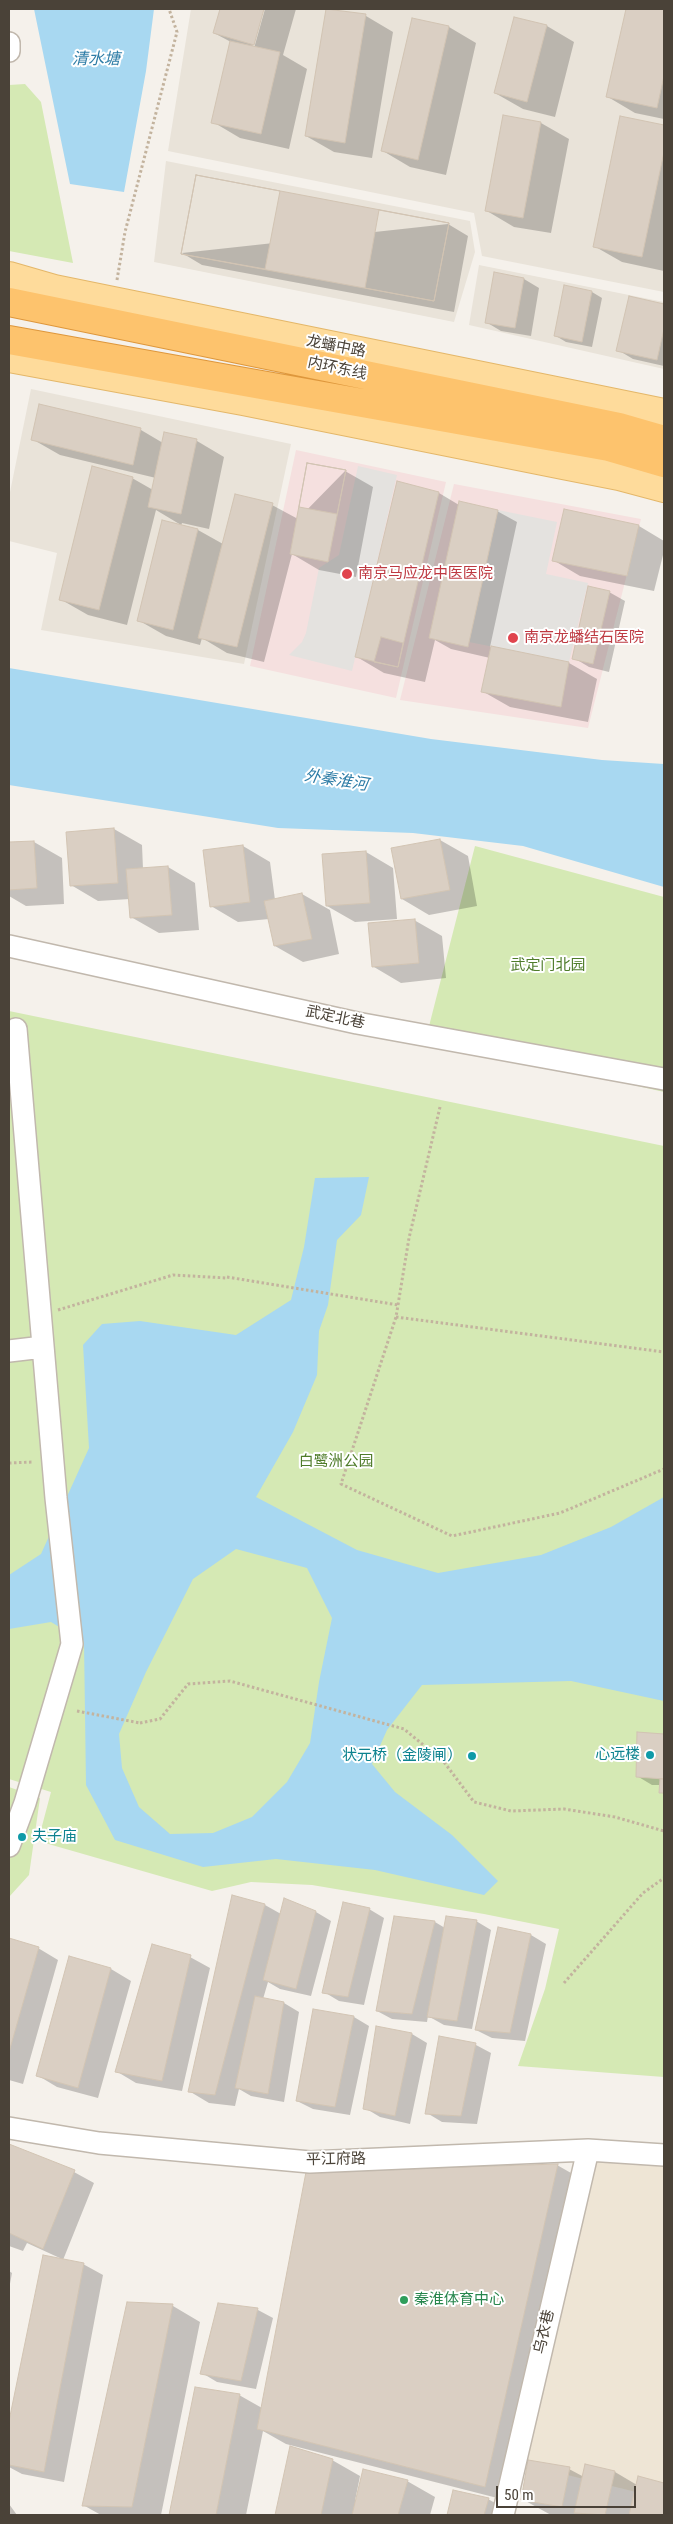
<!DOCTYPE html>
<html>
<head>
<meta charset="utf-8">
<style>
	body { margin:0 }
	#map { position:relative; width:673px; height:2524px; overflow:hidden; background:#f5f1eb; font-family:"Roboto Condensed",sans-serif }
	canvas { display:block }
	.frame { position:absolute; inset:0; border:10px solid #4a4238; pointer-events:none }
	.scale { position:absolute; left:496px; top:2486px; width:140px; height:22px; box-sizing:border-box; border:2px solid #4a4238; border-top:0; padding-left:6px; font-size:15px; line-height:18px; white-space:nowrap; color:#4a4238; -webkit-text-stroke:4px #fff; paint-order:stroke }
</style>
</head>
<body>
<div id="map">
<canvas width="673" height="2524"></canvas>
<div class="frame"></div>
<div class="scale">50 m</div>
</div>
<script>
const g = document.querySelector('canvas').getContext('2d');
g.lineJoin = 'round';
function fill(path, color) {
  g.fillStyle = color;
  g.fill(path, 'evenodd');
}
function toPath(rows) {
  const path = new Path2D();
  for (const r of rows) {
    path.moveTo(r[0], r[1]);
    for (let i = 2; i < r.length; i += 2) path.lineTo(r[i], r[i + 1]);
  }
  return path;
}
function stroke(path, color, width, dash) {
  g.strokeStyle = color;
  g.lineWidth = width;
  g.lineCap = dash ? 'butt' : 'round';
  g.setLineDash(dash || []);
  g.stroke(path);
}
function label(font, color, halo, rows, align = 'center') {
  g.font = font + ' "Roboto Condensed","Noto Sans SC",sans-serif';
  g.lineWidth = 4;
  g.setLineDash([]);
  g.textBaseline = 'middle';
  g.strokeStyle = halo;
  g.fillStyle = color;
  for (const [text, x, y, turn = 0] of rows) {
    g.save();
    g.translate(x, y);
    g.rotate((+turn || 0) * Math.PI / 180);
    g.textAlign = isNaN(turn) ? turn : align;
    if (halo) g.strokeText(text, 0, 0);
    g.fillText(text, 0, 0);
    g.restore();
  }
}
fill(toPath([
	[191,9,664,9,664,292,482,256,474,213,168,151],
	[166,161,470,221,475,252,454,322,154,262],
	[479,265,664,302,664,369,469,325],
	[31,389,291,444,244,664,41,630,57,553,9,541,9,497]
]), '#e9e3d9');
fill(toPath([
	[588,2150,664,2155,664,2499,515,2462]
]), '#eee5d5');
fill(toPath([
	[296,450,446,482,396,698,250,666],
	[454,484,641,519,588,728,400,700]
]), '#f5e0df');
fill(toPath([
	[25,84,41,102,73,263,9,251,9,85],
	[475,846,664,897,664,1092,426,1038],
	[9,1011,664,1146,664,2077,518,2066,545,1989,559,1929,484,1914,312,1885,251,1882,212,1891,38,1841,51,1792,9,1779],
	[9,1787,40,1798,29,1875,9,1897]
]), '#d5e9b4');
fill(toPath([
	[358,466,397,475,352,671,289,655,302,642,306,633,319,568,339,555],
	[498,510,557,522,546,574,588,583,569,662,469,642]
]), '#e4e2df');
fill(toPath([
	[34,9,154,9,146,71,124,192,70,184],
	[9,668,431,739,602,760,664,764,664,887,523,846,413,833,278,828,9,785],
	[369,1177,361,1215,337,1240,328,1305,319,1331,317,1375,293,1432,256,1497,357,1550,438,1573,541,1555,611,1527,664,1497,664,1701,571,1681,422,1685,387,1730,372,1764,395,1792,452,1835,498,1881,484,1895,375,1870,276,1859,203,1867,115,1840,86,1785,84,1642,51,1622,9,1629,9,1575,41,1554,89,1448,83,1345,102,1324,140,1321,236,1335,291,1300,304,1247,315,1178],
	[236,1549,307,1568,332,1618,319,1682,310,1743,287,1782,252,1817,213,1833,170,1834,139,1807,122,1768,119,1734,146,1672,193,1579]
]), '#a8d8f1');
fill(toPath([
	[221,9,263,9,251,51,253,52,265,9,296,9,283,55,307,69,289,149,240,138,213,122,231,42,214,33],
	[627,9,664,9,664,119,635,113,608,97],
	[366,16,393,32,372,158,334,152,306,136],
	[515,18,547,26,574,42,555,117,523,109,495,93],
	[413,19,449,27,476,43,446,175,410,167,383,151],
	[504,116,541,123,569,139,551,233,514,227,487,211],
	[621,117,664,127,664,271,622,262,594,246],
	[448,224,468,236,454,312,202,265,182,253],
	[524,279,539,288,531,336,501,331,486,322],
	[592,292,602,298,592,347,566,342,556,336],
	[630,298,664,306,664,366,633,359,618,350],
	[40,405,141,430,163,443,197,441,224,457,209,529,182,523,181,526,198,530,223,544,272,505,298,519,345,471,373,487,356,577,319,570,292,554,264,662,227,653,202,638,200,645,166,636,138,620,181,525,156,510,127,625,88,615,60,599,132,478,153,490,156,478,60,455,32,439],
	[439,493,459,505,497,511,517,522,490,647,569,663,597,679,588,722,510,707,482,691,490,658,451,649,435,640,425,682,384,673,357,657],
	[565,511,639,526,664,541,664,551,654,591,580,576,553,560],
	[609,592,625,601,609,672,589,667,574,658],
	[114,829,142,845,143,869,168,867,195,883,199,930,159,933,131,917,130,899,98,901,71,885,67,833],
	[440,840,468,856,477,906,429,915,402,899],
	[34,842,62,858,64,904,26,906,9,896,9,844],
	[243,846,270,862,275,900,302,894,330,910,339,954,303,962,275,946,269,919,238,922,211,906],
	[366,852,393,868,397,919,355,922,327,906],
	[414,920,442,936,446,978,401,983,374,967],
	[638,1733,664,1735,664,1794,661,1792,661,1785,652,1785,637,1776],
	[285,1900,316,1912,331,1921,311,1996,280,1989,268,1982,263,1999,284,2003,299,2012,284,2102,251,2096,239,2089,235,2106,209,2103,189,2091,265,1905,281,1914],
	[369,1909,384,1918,364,2005,339,2001,324,1992],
	[476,1921,491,1930,472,2029,444,2025,428,2016,427,2022,392,2019,377,2011,435,1922,445,1928],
	[531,1935,546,1944,525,2041,492,2038,476,2030],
	[9,1940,38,1948,58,1960,23,2084,9,2080],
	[190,1957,210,1968,182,2091,136,2083,116,2071],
	[111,1969,131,1981,98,2098,57,2087,37,2075],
	[354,2017,369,2026,350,2115,313,2109,297,2101],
	[412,2034,427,2043,410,2124,380,2117,365,2108],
	[440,2038,476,2045,491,2053,477,2124,442,2122,427,2113],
	[9,2146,74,2172,94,2183,63,2260,83,2264,103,2275,64,2482,22,2474,9,2467,9,2427,44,2257,62,2259,27,2243,23,2251,9,2246],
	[557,2165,585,2181,513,2502,286,2444,263,2431,246,2515,171,2515,196,2388,239,2395,262,2408],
	[9,2271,12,2273,9,2289],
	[128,2303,173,2306,200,2322,161,2515,101,2515,83,2505],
	[258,2310,273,2318,256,2389,217,2382,202,2373],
	[291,2448,332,2460,360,2476,355,2501,407,2481,435,2497,430,2515,276,2515],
	[569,2469,584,2477,615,2472,637,2485,639,2478,664,2484,664,2515,551,2515,522,2499],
	[454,2491,488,2499,516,2515,448,2515],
	[9,2504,17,2515,9,2515]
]), '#0003');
const building = toPath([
	[220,9,264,9,254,45,213,33,220,9],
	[326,9,366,14,345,143,305,136,326,9],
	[626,9,664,9,664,76,657,108,606,97,626,9],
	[514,17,547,25,527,102,494,93,514,17],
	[412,18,449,26,418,160,381,151,412,18],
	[230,41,280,52,261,134,211,123,230,41],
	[503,115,541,122,523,218,485,211,503,115],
	[620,116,664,125,664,152,642,257,593,247,620,116],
	[196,175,449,223,434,301,181,254,196,175],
	[196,175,280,191,265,269,181,254,196,175],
	[379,210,449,223,434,301,365,288,379,210],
	[494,272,524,278,515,328,485,323,494,272],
	[564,285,592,291,582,342,554,336,564,285],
	[629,296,664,304,664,329,657,360,616,351,629,296],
	[39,404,141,428,133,465,31,440,39,404],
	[164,432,197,439,181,514,148,507,164,432],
	[307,463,346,470,328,562,290,554,307,463],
	[307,463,346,470,337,514,299,507,307,463],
	[92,466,133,477,99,610,59,600,92,466],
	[397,481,439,492,398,667,355,657,397,481],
	[235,494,273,503,237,647,198,638,235,494],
	[459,501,498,510,468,647,429,638,459,501],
	[564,509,639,525,627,576,552,561,564,509],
	[162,520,198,529,173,630,137,621,162,520],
	[588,586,610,591,593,664,572,659,588,586],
	[381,637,403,643,398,667,374,662,381,637],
	[491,646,569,662,561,707,481,692,491,646],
	[114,828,118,883,70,886,66,832,114,828],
	[440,839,450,890,401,899,391,848,440,839],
	[34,841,37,888,9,890,9,842,34,841],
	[243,845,250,902,210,907,203,850,243,845],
	[366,851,370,903,326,906,322,854,366,851],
	[168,866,172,915,130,918,126,869,168,866],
	[302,893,312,939,274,946,264,901,302,893],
	[415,919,419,963,372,967,368,923,415,919],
	[637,1732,664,1734,664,1779,636,1777,637,1732],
	[660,1779,664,1779,664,1793,659,1793,660,1779],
	[232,1895,265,1904,215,2095,188,2092,232,1895],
	[284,1898,316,1911,296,1989,263,1980,284,1898],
	[343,1902,370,1908,348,1997,322,1993,343,1902],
	[394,1916,435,1921,412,2014,376,2011,394,1916],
	[446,1916,477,1920,457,2021,427,2017,446,1916],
	[498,1927,531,1934,510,2033,475,2030,498,1927],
	[9,1938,39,1947,9,2052,9,1938],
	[152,1944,191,1955,162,2081,115,2072,152,1944],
	[69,1956,111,1968,78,2088,36,2076,69,1956],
	[255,1996,284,2002,268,2094,235,2088,255,1996],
	[313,2009,354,2016,335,2107,296,2101,313,2009],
	[376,2026,412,2033,395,2116,363,2109,376,2026],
	[439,2036,476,2043,461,2116,425,2114,439,2036],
	[9,2144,75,2170,43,2249,9,2233,9,2144],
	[558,2164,485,2487,257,2429,306,2172,558,2164],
	[43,2255,84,2263,44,2472,9,2465,9,2421,43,2255],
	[127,2302,173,2304,132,2507,82,2506,127,2302],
	[218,2303,258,2308,241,2381,200,2374,218,2303],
	[195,2387,240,2394,216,2515,169,2515,195,2387],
	[290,2446,333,2459,321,2515,275,2515,290,2446],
	[528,2460,570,2467,562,2507,521,2500,528,2460],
	[585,2464,615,2471,605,2515,574,2513,585,2464],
	[363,2469,408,2480,398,2515,352,2515,363,2469],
	[638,2476,664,2483,664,2515,629,2515,638,2476],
	[453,2490,489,2498,484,2515,447,2515,453,2490]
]);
fill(building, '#dacfc3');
stroke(building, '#d2c4b3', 1);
const minor = toPath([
	[9,43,9,51],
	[9,946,357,1023,664,1079],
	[9,1351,43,1347],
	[9,1846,25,1803,72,1644,56,1498,16,1029],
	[9,2128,99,2143,310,2162,588,2150,664,2155],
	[503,2515,588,2150]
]);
const major = toPath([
	[9,276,54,289,664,413],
	[9,358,243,401,563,465,619,476,664,488]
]);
const highway = toPath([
	[9,302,619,427,664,440],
	[9,340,609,447,664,463]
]);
stroke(minor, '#c1b8ad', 24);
stroke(major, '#e4b769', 30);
stroke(highway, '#de973c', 30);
stroke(toPath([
	[117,280,125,232,177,32,169,9],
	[440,1107,409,1238,396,1317,341,1484,452,1536,560,1513,664,1469],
	[227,1277,398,1305],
	[58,1310,173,1275,227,1278],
	[396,1317,664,1352],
	[9,1463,33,1462],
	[140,1723,160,1719,188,1684,230,1681,404,1729,444,1762,474,1802,511,1811,564,1809,615,1817,664,1831],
	[564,1983,643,1893,664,1878]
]), '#c3b39e', 3, [2.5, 2.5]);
stroke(minor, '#fff', 21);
stroke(major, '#fedb9b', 28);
stroke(highway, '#fdc36d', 28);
stroke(toPath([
	[77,1711,140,1723]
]), '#c3b39e', 3, [2.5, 2.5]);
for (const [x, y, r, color] of [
	[347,574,6,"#e0444e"],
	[513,638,6,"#e0444e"],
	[650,1755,5,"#0f9aa8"],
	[472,1756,5,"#0f9aa8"],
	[22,1837,5,"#0f9aa8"],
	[404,2300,5,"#2e9e5b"]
]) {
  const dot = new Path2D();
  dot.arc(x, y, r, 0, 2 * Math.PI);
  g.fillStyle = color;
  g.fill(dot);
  stroke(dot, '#fff', 2);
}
label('15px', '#4a4238', '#fff', [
	["龙蟠中路",336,347,11],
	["内环东线",337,369,12],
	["武定北巷",335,1018,12],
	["平江府路",336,2160,-1],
	["乌衣巷",545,2332,-77]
]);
label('15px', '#be3a42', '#fff', [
	["南京马应龙中医医院",358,574],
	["南京龙蟠结石医院",524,638]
], 'left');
label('15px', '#4f7c2a', '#fff', [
	["武定门北园",548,966],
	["白鹭洲公园",336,1462]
]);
label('15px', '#0d838f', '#fff', [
	["心远楼",640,1755],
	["状元桥（金陵闸）",462,1756],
	["夫子庙",32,1837,"left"]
], 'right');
label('15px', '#27864d', '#fff', [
	["秦淮体育中心",414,2300]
], 'left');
label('italic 16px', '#2d7ca6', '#fff', [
	["清水塘",96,60],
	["外秦淮河",336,781,9]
]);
</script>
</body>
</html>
